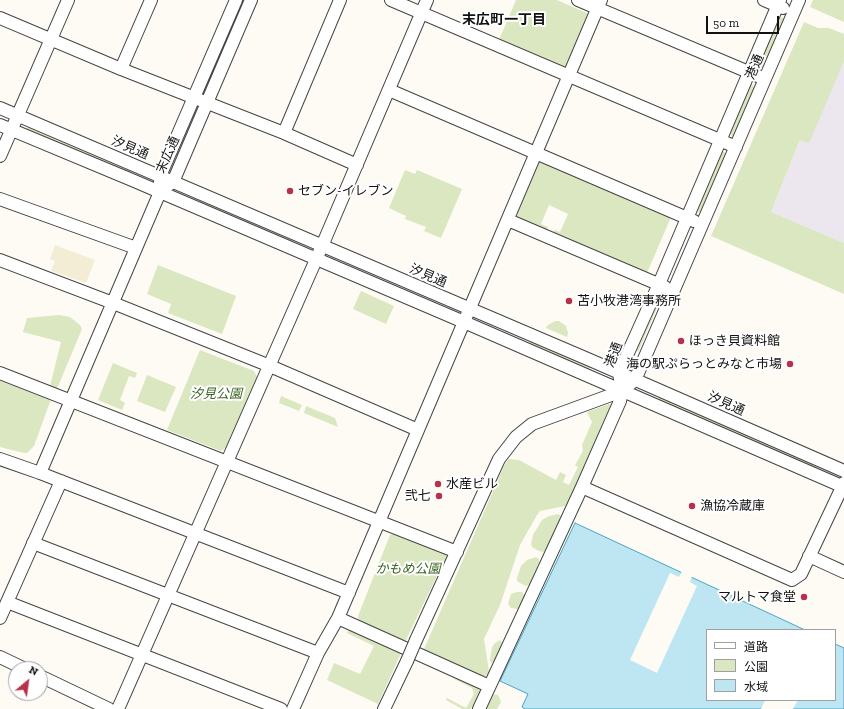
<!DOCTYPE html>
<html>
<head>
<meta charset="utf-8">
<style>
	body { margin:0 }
	#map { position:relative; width:844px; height:709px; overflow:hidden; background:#fefbf5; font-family:"Zilla Slab","Noto Sans JP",serif }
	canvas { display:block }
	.legend { position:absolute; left:706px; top:629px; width:130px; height:72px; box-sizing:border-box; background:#fff; border:1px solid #a0a0a0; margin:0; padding:5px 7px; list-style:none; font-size:12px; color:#111 }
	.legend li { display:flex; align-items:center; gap:8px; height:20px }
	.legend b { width:20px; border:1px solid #a0a0a0 }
	.north { position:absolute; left:8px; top:661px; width:40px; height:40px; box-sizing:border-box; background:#fff; border:1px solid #a0a0a0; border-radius:50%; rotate:29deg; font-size:11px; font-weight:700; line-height:16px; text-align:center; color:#111 }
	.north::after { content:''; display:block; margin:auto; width:14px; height:18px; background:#b8314b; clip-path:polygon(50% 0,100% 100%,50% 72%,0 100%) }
	.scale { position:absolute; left:706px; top:16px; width:73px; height:18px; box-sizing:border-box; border:2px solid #111; border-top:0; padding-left:5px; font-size:12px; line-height:14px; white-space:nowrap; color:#111; -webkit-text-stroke:3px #fff; paint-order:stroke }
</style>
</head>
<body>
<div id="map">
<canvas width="844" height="709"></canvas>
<ul class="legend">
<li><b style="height:5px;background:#fff"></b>道路</li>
<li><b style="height:11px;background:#dae7c0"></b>公園</li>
<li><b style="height:11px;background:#bde6f2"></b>水域</li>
</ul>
<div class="north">N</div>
<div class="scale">50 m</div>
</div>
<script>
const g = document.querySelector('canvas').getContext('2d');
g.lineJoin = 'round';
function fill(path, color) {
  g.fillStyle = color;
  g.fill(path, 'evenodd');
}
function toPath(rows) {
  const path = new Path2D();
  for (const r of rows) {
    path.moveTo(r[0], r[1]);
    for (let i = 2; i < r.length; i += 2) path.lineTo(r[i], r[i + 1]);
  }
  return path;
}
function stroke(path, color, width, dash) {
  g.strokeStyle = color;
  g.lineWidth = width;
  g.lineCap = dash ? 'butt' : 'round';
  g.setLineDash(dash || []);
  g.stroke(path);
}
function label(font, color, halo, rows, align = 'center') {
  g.font = font + ' "Zilla Slab","Noto Sans JP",serif';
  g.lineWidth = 4;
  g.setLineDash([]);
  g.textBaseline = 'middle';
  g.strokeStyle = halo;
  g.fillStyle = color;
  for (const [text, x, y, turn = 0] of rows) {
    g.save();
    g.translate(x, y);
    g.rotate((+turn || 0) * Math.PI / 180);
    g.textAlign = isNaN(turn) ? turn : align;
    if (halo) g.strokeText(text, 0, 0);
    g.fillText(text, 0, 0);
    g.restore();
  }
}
fill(toPath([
	[844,32,844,243,771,212]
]), '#ece6ee');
fill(toPath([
	[55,245,95,260,86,283,51,271,55,261,50,259]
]), '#f3edd6');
fill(toPath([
	[241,0,245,0,207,89,203,87],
	[516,0,557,0,589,14,566,69,499,40],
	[813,0,844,0,844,22,810,7],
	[782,17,785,20,764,66,761,68,758,66,778,19],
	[804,22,818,28,829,28,844,34,844,61,809,143,800,140,771,212,844,243,844,294,711,236],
	[752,85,755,88,735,136,732,136,729,133,750,86],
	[194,111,197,113,178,157,174,155],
	[28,126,131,171,130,175,26,130],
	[722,152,724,152,727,155,702,213,697,212,696,210,721,154],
	[540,161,671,217,647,273,553,233,554,230,560,232,568,214,549,205,541,224,548,227,547,231,516,218],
	[405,170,415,174,417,170,462,189,441,238,424,231,426,227,405,219,406,216,389,208],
	[195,197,294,240,293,243,193,201],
	[158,265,236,296,222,334,168,313,171,304,147,294],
	[361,291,394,306,386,324,353,309],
	[660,293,663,294,638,352,635,350],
	[59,315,70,317,80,325,82,329,57,389,50,386,61,342,23,332,27,318],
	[555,321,559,321,566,326,568,333,567,337,546,328,548,325],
	[530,341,591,367,589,370,529,344],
	[200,350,254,371,257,377,227,447,221,451,167,430],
	[113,363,137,373,135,378,129,376,120,400,125,403,122,410,98,400],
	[147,375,176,387,165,412,137,401],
	[0,380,51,399,34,446,27,453,24,453,0,447],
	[281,396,302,405,299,411,279,403],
	[660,396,818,465,817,469,658,400],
	[609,404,612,404,612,408,569,502,565,506,540,511,537,515,520,545,500,605,484,639,489,671,487,675,482,677,425,651,424,649,505,464,509,459,519,460,556,480,560,472,566,475,563,482,569,485,578,467,575,465,583,451,582,445,592,422,587,412],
	[306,406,335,418,338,427,304,413],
	[558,514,561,516,561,518,546,550,543,552,539,551,532,547,531,544,533,535,542,520,549,516],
	[400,532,448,553,404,644,359,622,358,616,390,535],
	[536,557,539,559,539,562,529,585,526,586,522,584,517,581,517,578,521,566,527,560],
	[517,592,522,592,525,596,519,608,517,609,511,608,508,604,511,594],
	[351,629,402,651,378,704,327,680,334,663,360,674,374,646,347,633,348,631],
	[500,640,503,643,494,662,491,663,490,660,492,647,495,643],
	[455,677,479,688,480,693,471,709,462,709,446,700,447,698,466,708,474,694,472,688,454,679],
	[492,694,498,695,500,699,501,702,497,709,486,709,485,708]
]), '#dae7c0');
const water = toPath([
	[575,523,805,630,707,630,707,700,835,700,835,644,844,648,844,709,525,709,522,707,528,694,500,681,575,523]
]);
fill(water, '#bde6f2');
stroke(water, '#49a5c4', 1);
fill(toPath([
	[682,571,692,576,690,582,697,586,657,673,630,660,670,573,679,577],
	[765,700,798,700,793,709,761,709]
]), '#fefbf5');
const minor = toPath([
	[391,0,736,147],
	[578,0,765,79],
	[764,0,783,8],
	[0,18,121,69,284,133,357,165],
	[121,69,151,0],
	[389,90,694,221],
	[0,108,590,360,844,471],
	[0,125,132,180,464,322,844,487],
	[284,133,340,0],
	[0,156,68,0],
	[167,186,173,182,251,0],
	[0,199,136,248],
	[508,220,665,287],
	[0,260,113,303,270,366,418,430],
	[0,373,457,552],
	[0,459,40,473,349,593],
	[40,473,160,192,160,176,236,0],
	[582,487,792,580,801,574,844,483],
	[33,543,318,653],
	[809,556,844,572],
	[7,602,281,709],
	[0,618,61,481],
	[338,618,489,686],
	[416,640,499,459,516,437,532,424,622,391,635,380,799,0],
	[0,657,25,669],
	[40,676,109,709],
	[118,709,322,246,427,0],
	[293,709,318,653,338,618,601,0],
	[384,709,407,661],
	[479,709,582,487,620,401,622,391,619,373,659,284,780,0]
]);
stroke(minor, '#444', 14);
stroke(minor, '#fff', 12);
const minorBridge = toPath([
	[407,661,416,640]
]);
stroke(minorBridge, '#444', 14, []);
stroke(minorBridge, '#fff', 12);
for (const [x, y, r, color] of [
	[290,191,4,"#b8314b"],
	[569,301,4,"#b8314b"],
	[681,341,4,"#b8314b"],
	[790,364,4,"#b8314b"],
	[438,484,4,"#b8314b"],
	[439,496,4,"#b8314b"],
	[692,506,4,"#b8314b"],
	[804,597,4,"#b8314b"]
]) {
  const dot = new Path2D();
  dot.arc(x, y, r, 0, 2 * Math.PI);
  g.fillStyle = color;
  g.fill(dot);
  stroke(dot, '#fff', 1.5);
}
label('13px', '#111', '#fff', [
	["港通",755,67,-67],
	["汐見通",130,148,23],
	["末広通",168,155,-66],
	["汐見通",428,276,23],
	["港通",614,355,-69],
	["汐見通",726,404,24]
]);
label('13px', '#111', '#fff', [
	["セブン-イレブン",298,191],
	["苫小牧港湾事務所",577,301],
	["ほっき貝資料館",689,341],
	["海の駅ぷらっとみなと市場",782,364,"right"],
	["水産ビル",446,484],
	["弐七",431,496,"right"],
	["漁協冷蔵庫",700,506],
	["マルトマ食堂",796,597,"right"]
], 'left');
label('italic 13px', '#3b6524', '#fff', [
	["汐見公園",216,394],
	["かもめ公園",408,569]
]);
label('bold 14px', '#111', '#fff', [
	["末広町一丁目",504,20]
]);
</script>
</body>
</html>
